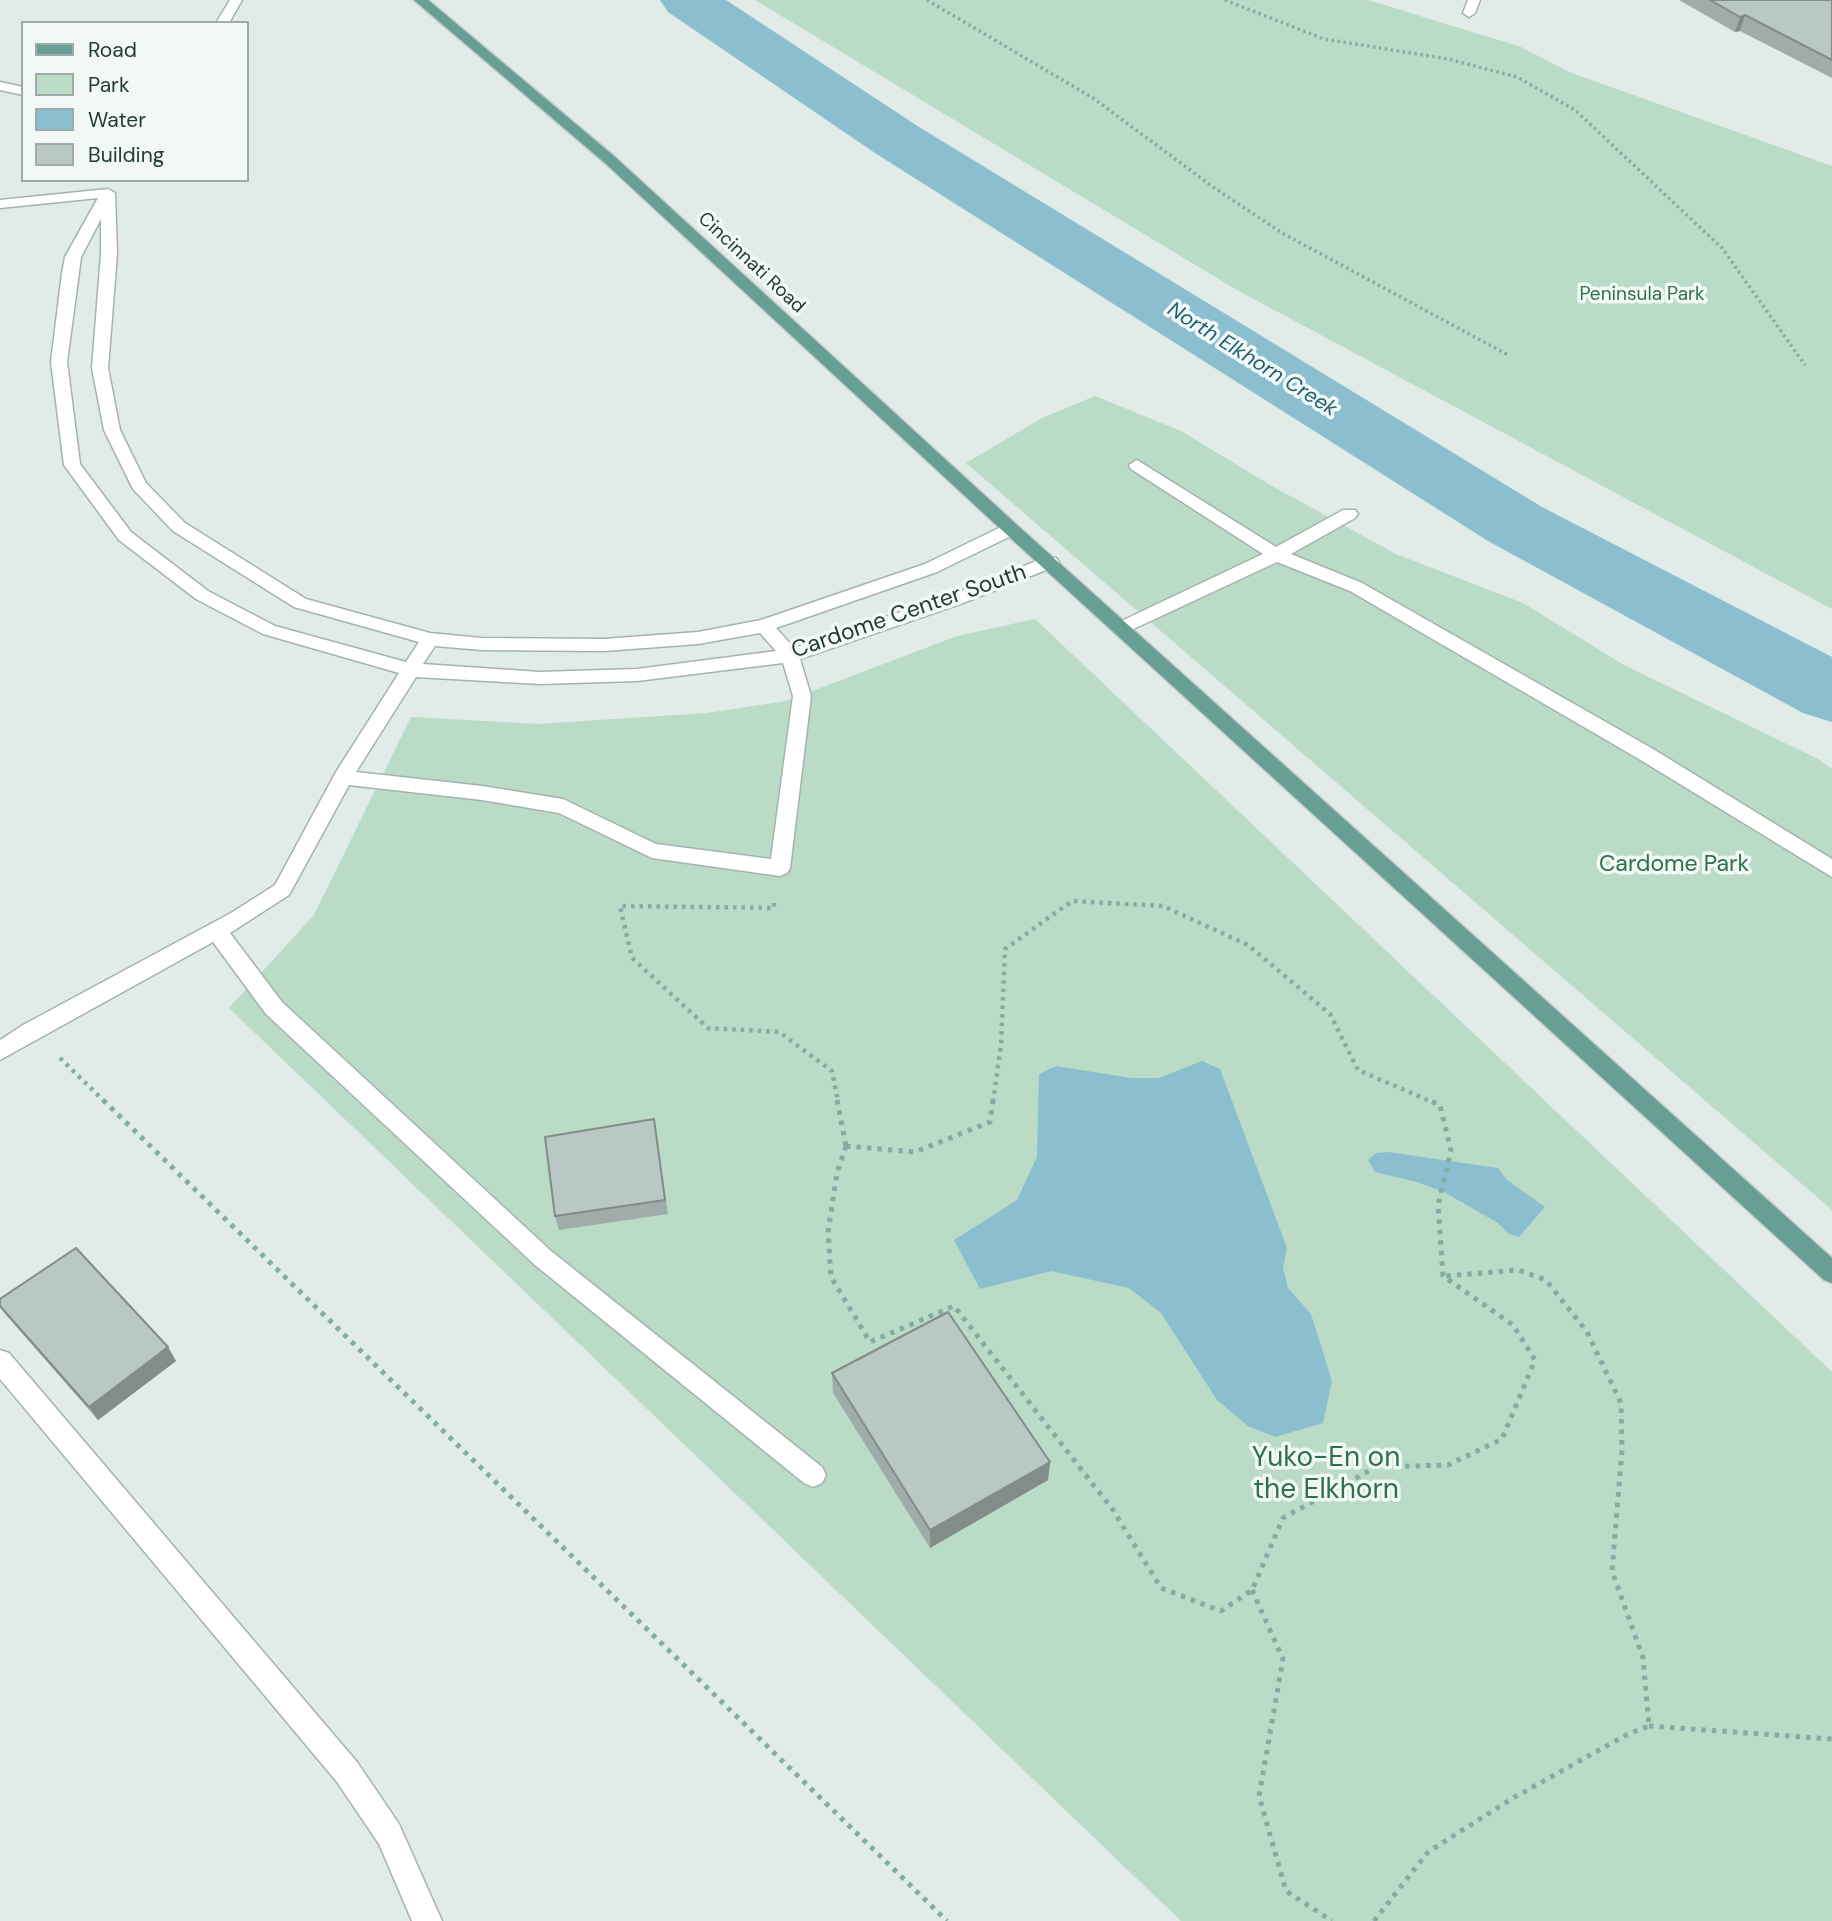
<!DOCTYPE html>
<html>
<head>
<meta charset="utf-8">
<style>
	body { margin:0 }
	#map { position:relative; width:1832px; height:1921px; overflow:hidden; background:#e1ebe7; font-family:"DM Sans",sans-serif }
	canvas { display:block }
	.legend { position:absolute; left:21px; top:21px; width:228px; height:161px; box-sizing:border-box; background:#f1f8f5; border:2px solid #9eaca9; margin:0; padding:9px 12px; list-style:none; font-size:21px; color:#223b36 }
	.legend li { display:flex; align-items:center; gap:14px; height:35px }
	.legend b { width:35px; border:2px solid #9eaca9 }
</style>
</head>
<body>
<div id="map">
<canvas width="1832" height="1921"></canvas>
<ul class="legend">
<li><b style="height:9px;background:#679f95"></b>Road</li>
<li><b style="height:19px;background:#badbc6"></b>Park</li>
<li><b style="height:19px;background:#8bbece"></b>Water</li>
<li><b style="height:19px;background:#b9c8c4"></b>Building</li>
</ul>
</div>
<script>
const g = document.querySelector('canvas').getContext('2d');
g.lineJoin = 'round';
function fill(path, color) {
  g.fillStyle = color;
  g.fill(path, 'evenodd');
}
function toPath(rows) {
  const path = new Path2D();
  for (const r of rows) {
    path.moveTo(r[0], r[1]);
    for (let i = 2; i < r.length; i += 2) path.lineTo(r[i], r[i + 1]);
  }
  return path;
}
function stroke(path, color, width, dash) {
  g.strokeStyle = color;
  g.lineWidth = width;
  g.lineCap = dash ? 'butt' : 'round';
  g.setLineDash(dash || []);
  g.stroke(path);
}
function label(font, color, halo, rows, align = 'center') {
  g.font = font + ' "DM Sans",sans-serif';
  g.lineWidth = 7;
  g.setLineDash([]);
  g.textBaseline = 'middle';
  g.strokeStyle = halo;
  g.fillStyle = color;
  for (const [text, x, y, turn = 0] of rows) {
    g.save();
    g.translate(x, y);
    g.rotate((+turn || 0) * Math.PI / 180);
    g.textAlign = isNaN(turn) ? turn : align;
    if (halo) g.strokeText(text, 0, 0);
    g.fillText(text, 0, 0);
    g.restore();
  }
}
fill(toPath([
	[755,0,1368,0,1521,47,1569,72,1832,166,1832,609,1237,290],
	[1095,396,1181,431,1272,486,1396,554,1523,603,1624,665,1818,759,1832,769,1832,1210,966,463,1042,418],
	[1035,619,1832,1372,1832,1921,1181,1921,229,1008,314,915,411,717,537,724,707,713,786,701,957,636]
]), '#badbc6');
fill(toPath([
	[1202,1061,1220,1069,1287,1248,1283,1268,1288,1288,1311,1314,1332,1381,1323,1423,1275,1437,1248,1426,1217,1400,1161,1313,1129,1288,1051,1271,980,1289,954,1240,1017,1200,1037,1157,1039,1074,1056,1066,1131,1078,1159,1078],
	[1388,1152,1498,1168,1507,1180,1545,1207,1519,1237,1509,1234,1498,1223,1444,1192,1417,1182,1375,1172,1368,1160,1376,1153]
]), '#8bbece');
fill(toPath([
	[660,0,726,0,919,127,1542,507,1832,657,1832,722,1803,713,1488,541,875,153,668,12,660,0]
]), '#8bbece');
const minor = toPath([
	[230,0,242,0,229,23,216,23,230,0],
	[1468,0,1480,0,1475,13,1469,17,1463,13,1468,0],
	[0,82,23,87,23,95,0,90,0,82],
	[108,189,115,193,117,254,108,368,120,430,146,483,185,523,306,599,430,633,482,638,604,639,698,632,761,620,925,564,1005,525,1011,523,1020,529,1017,533,937,572,776,628,794,648,951,595,1044,558,1056,558,1059,562,1056,566,963,603,800,659,811,696,790,868,787,873,780,876,652,858,559,813,482,800,349,785,289,895,230,933,282,1002,551,1251,822,1467,826,1475,822,1483,813,1487,804,1483,535,1265,266,1014,213,942,0,1060,0,1040,23,1025,231,913,275,885,336,772,399,673,263,634,196,599,119,540,64,465,51,362,62,273,65,257,98,198,0,208,0,200,108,189],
	[101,219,101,254,92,368,104,430,133,489,173,531,294,607,419,642,406,662,275,626,208,591,131,532,80,464,67,362,81,257,101,219],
	[760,633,776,651,637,669,540,672,423,664,435,646,482,650,604,651,698,644,760,633],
	[783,663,793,696,771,859,656,844,563,799,482,786,356,772,416,677,540,684,637,681,783,663],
	[1137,460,1276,547,1343,510,1355,510,1358,514,1355,518,1291,554,1362,583,1653,749,1832,859,1832,877,1639,759,1350,591,1277,562,1127,632,1115,632,1112,628,1115,624,1263,554,1131,469,1129,465,1137,460],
	[0,1350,9,1353,357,1762,399,1824,442,1921,412,1921,379,1844,337,1782,0,1379,0,1350]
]);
const major = toPath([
	[414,0,428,0,615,157,1017,525,1832,1258,1832,1283,1824,1280,1005,533,605,163,414,0]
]);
stroke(minor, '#a4b3ae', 3);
stroke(major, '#c1c8c7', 3);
stroke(toPath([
	[927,0,1093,98,1213,187,1282,233,1510,356],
	[1225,0,1324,39,1448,59,1517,77,1575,110,1722,248,1805,365]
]), '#83ada4', 3.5, [2.5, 3.5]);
stroke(toPath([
	[774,903,774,908,620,906,632,958,708,1028,779,1032,832,1071,838,1102],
	[60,1058,105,1102],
	[993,1102,1001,1045,1005,949,1072,901,1163,906,1248,945,1330,1014,1358,1070,1432,1102]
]), '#83ada4', 4.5, [3.5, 5]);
stroke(toPath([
	[103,1100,947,1921],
	[837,1100,846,1146],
	[846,1146,915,1152,990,1122,993,1100],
	[846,1146,837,1173,828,1232,831,1277,870,1342,954,1306,1113,1510,1161,1588,1221,1611,1252,1590,1283,1518,1376,1467,1448,1465,1502,1439,1535,1360,1513,1325,1443,1276,1438,1205,1451,1151,1440,1105,1428,1100],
	[1252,1590,1283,1659,1259,1796,1286,1891,1332,1921],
	[1649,1726,1832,1739],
	[1374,1921,1428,1852,1513,1798,1628,1734,1649,1726,1643,1658,1612,1571,1622,1450,1621,1403,1587,1332,1546,1280,1518,1270,1445,1276]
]), '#83ada4', 5, [4.5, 6]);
fill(minor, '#fff');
fill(major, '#679f95');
fill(toPath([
	[1679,0,1832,0,1832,78,1740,31,1735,32],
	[654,1119,668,1214,559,1230,555,1216],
	[0,1299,168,1347,176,1361,98,1420,6,1315,0,1307],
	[832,1373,1050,1462,1048,1480,930,1548,833,1393]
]), '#9faca9');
fill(toPath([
	[1745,15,1740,31,1735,32,1740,17],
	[168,1347,176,1361,98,1420,89,1407],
	[1050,1462,1048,1480,930,1548,930,1530]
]), '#828c89');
const building = toPath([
	[1710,0,1832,0,1832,60,1745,15,1740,17,1710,0],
	[654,1119,665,1200,555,1216,545,1137,654,1119],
	[76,1248,168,1347,89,1407,0,1306,0,1299,76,1248],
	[948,1312,1050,1462,930,1530,832,1373,948,1312]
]);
fill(building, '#b9c8c4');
stroke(building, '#828c89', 2);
label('19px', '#223b36', '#f1f8f5', [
	["Cincinnati Road",751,263,43]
]);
label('19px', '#2e704d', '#f1f8f5', [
	["Peninsula Park",1642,295]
]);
label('italic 21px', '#1f5e74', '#f1f8f5', [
	["North Elkhorn Creek",1252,360,32]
]);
label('23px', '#223b36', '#f1f8f5', [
	["Cardome Center South",909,612,-19]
]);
label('23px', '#2e704d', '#f1f8f5', [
	["Cardome Park",1674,865]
]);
label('28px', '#2e704d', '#f1f8f5', [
	["Yuko-En on",1326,1459],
	["the Elkhorn",1326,1491]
]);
</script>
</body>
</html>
